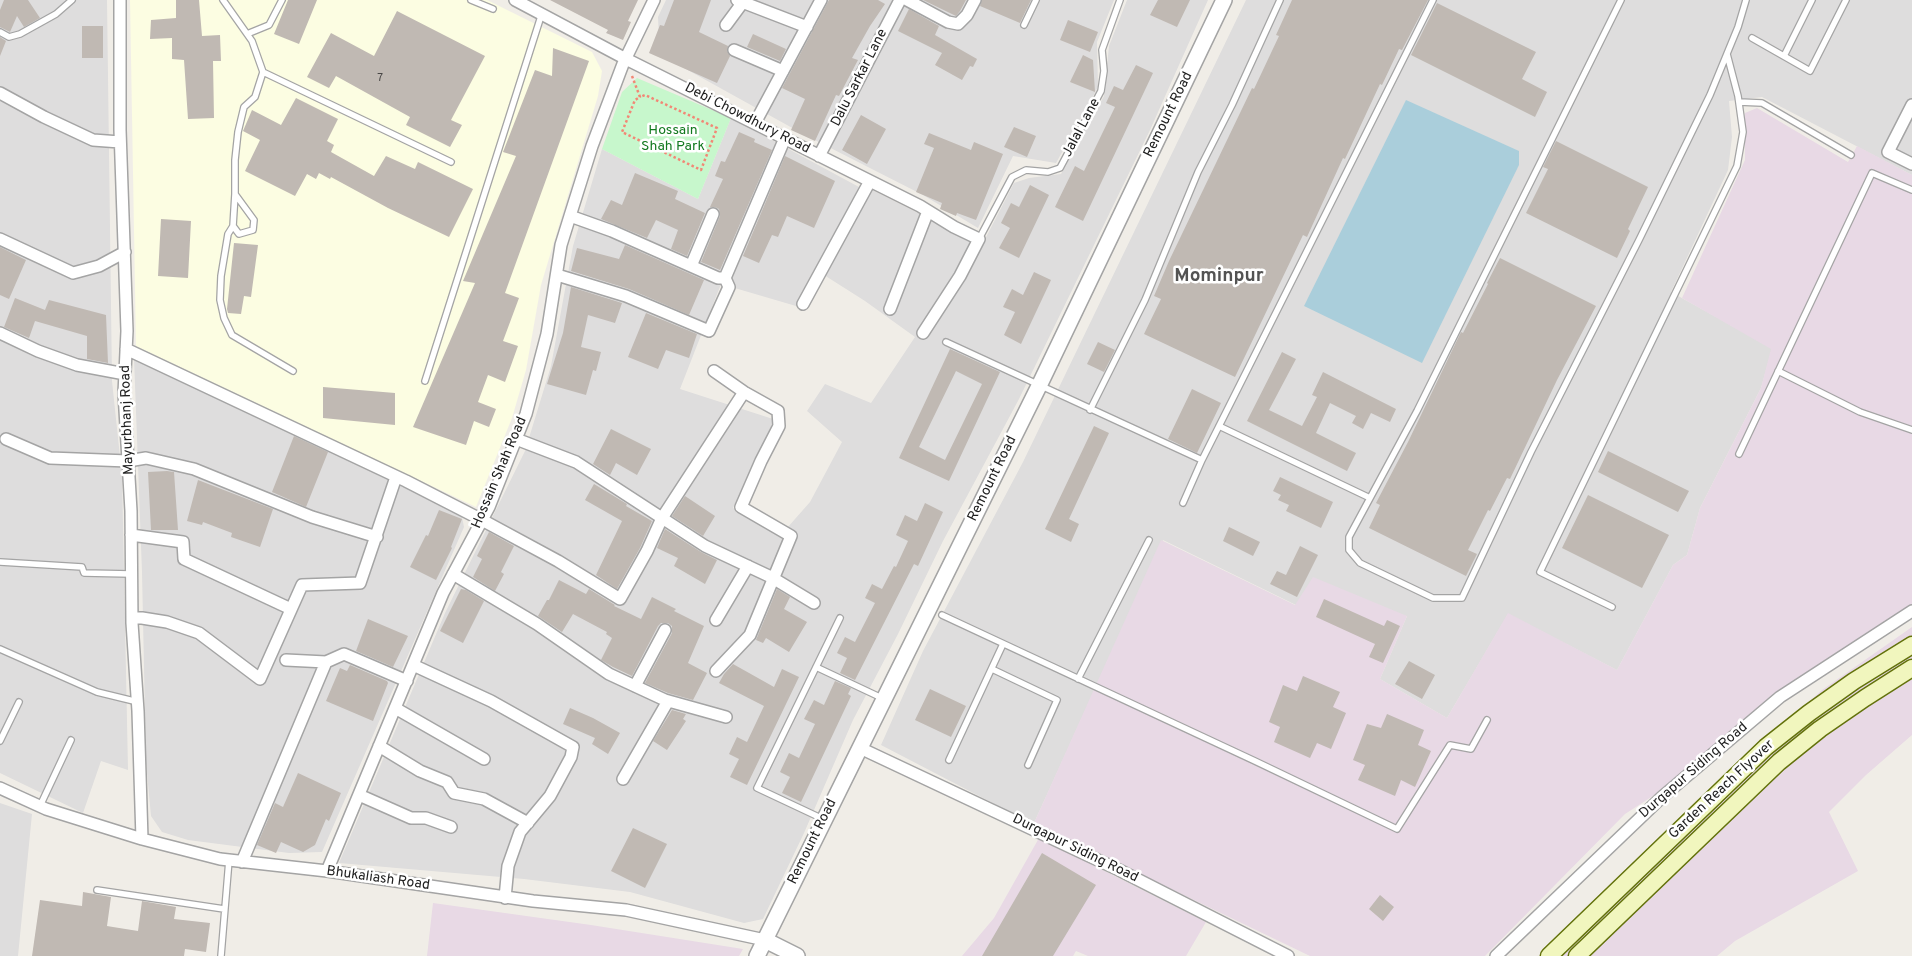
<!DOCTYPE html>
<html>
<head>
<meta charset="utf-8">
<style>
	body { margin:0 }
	canvas { display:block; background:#f0ede7 }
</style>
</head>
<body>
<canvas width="1912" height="956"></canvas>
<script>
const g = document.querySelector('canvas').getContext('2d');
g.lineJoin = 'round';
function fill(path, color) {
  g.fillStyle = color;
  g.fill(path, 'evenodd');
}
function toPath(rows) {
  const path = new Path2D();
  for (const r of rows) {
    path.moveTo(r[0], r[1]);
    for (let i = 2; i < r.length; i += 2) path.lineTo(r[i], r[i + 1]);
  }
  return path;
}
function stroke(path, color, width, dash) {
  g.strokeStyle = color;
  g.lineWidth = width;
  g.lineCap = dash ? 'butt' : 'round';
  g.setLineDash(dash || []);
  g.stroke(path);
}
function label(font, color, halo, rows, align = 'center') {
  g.font = font + ' Overpass,sans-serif';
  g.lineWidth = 5;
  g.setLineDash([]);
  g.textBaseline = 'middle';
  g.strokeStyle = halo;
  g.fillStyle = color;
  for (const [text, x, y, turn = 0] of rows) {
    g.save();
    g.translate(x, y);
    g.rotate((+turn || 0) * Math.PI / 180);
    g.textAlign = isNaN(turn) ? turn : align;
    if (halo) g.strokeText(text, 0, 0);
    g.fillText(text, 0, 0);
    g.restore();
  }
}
fill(toPath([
	[0,0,107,0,112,381,122,476,128,770,101,761,83,813,0,773],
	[666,0,1114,0,1097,42,1098,87,1056,163,1013,156,978,228,923,195,805,135,666,58,659,37,658,17],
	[1127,0,1208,0,1150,130,1019,399,943,541,898,634,853,720,804,833,763,919,744,923,630,892,524,879,339,863,445,613,525,451,551,366,573,246,602,149,698,199,731,118,859,187,796,306,721,284,680,389,773,419,771,427,733,508,780,536,810,502,842,442,807,411,825,384,871,403,915,337,865,301,824,275,872,190,982,245,1014,183,1029,178,1061,174,1104,96,1109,46],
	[1246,0,1912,0,1912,175,1762,97,1729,101,1732,137,1728,170,1671,292,1772,348,1761,388,1700,508,1687,555,1673,565,1617,670,1508,614,1447,718,1380,679,1407,616,1296,605,1163,540,1034,823,1006,810,881,745,923,651,1023,462],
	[134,358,461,512,464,527,322,852,289,853,188,840,162,832,151,816,146,762,142,572],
	[0,803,32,814,18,956,0,956]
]), '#dedddd');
fill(toPath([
	[1757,108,1848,162,1857,146,1912,175,1912,610,1769,706,1656,794,1625,814,1485,956,1310,956,1034,823,1161,540,1295,605,1313,577,1407,616,1380,679,1447,718,1508,613,1617,670,1673,565,1687,555,1700,508,1761,388,1771,349,1682,298,1745,160,1745,113],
	[1912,627,1912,735,1866,775,1829,812,1858,871,1735,941,1717,956,1543,956,1678,821,1822,690],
	[1039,838,1206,922,1186,956,1088,956,1076,951,1073,956,962,956,994,918],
	[433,903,591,925,743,949,739,956,427,956]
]), '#e8d9e5');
fill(toPath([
	[130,0,487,0,592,52,602,71,598,96,541,285,526,370,512,418,476,507,136,346]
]), '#fcfde2');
fill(toPath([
	[637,78,731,118,698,199,602,149,622,92]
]), '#c7f7cc');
fill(toPath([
	[1406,100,1519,151,1519,165,1422,363,1304,306]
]), '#aacedb');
fill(toPath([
	[4,0,28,0,40,18,24,27,17,16,10,32,0,27,0,10],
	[176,0,199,0,202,36,220,35,221,61,213,61,214,118,188,119,184,60,172,59,172,38,150,39,151,20,176,18],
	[288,0,317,0,299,44,274,34],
	[550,0,638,0,628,21,631,22,623,40,606,33,608,30],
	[674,0,711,0,699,32,728,46,727,51,730,56,717,83,649,53,660,25,664,26],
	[829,0,878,0,885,4,870,26,852,58,858,60,839,96,836,95,815,141,791,130,805,99,782,88],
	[923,0,966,0,960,11,956,16],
	[982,0,1031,0,1020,23,980,6],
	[1158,0,1190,0,1177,27,1150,15],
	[1292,0,1428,0,1402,50,1399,49,1382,85,1380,84,1345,159,1343,158,1307,237,1303,235,1235,377,1144,334,1161,299,1154,296,1169,261,1252,88,1254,89,1279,36,1276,35],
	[1437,3,1536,52,1522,79,1547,92,1535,117,1411,55],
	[909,9,939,26,935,35,977,59,973,67,970,66,962,80,935,65,942,53,898,31],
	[397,11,485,56,451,120,462,125,450,147,406,125,410,117,336,76,329,88,307,77,331,33,374,56],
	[1068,20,1098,32,1090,52,1060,40],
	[82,26,103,26,103,58,82,58],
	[753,34,786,49,780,61,747,47],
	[0,37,6,41,0,56],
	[553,48,589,61,505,293,519,298,503,341,518,346,505,382,488,375,478,402,496,409,489,427,474,421,466,445,413,427,475,283,463,281,516,156,503,152,535,70,552,76],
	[1083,55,1093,60,1095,92,1070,82],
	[1136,65,1153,73,1083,221,1055,207,1075,166,1084,171,1115,107,1106,103,1114,86,1123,90],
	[296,98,338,119,327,141,334,145,331,152,374,176,386,156,415,169,418,162,473,189,449,237,388,208,331,177,330,179,319,173,316,179,307,174,295,196,245,171,260,140,243,131,252,110,281,125],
	[861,115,886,129,867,164,842,150],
	[1014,127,1036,136,1027,157,1004,147],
	[739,132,755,139,754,142,772,150,720,270,701,262,720,216,719,209,715,207,710,207,723,179,715,176,721,161,725,162],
	[929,133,971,150,974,142,1003,154,976,220,957,213,956,216,940,209,942,203,916,192,934,148,924,144],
	[1556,141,1648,187,1628,229,1630,231,1617,258,1526,213,1548,169,1543,167],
	[785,156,835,181,814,228,787,216,778,237,772,235,759,263,743,256],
	[635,173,678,191,675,199,705,213,687,256,671,249,678,230,656,220,647,238,601,219,611,200,622,205],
	[1030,185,1049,195,1019,258,999,248,1010,228,1001,223,1011,203,1019,207],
	[161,219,191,221,188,278,158,276],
	[234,243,258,245,251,297,244,296,241,314,228,313,227,309],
	[625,245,704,280,689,315,629,289,571,271,577,248,619,259],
	[0,247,26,260,9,299,0,295],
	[1500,258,1596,306,1557,380,1510,479,1507,478,1490,511,1488,510,1468,550,1477,554,1466,576,1369,528,1380,505,1376,503,1408,442,1461,332,1463,333,1488,284,1487,283],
	[1034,272,1051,280,1021,344,1004,335,1015,312,1003,307,1012,289,1023,295],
	[571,287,622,303,615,323,588,315,581,347,601,352,596,371,593,370,586,395,547,384,563,333],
	[15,298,45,310,49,300,106,315,108,363,87,359,87,336,35,321,29,338,4,327],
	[646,313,697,334,689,358,666,350,658,369,628,357],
	[1098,342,1115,350,1104,372,1087,364],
	[950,349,1000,372,949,481,899,458],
	[956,371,982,384,945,460,919,447],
	[1282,352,1296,359,1269,410,1302,426,1317,397,1312,395,1323,372,1396,409,1390,422,1371,413,1363,429,1352,423,1356,416,1330,403,1316,433,1356,453,1347,471,1247,421],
	[323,387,395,393,395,425,323,418],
	[1192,389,1221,403,1197,453,1168,439],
	[1094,426,1109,433,1069,519,1079,524,1071,542,1045,529],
	[611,429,651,449,637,475,616,463,610,475,593,464],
	[294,436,328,452,306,507,272,492],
	[1608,451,1689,491,1678,512,1598,472],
	[167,471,174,472,178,530,151,530,148,472],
	[1280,477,1333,502,1321,528,1286,511,1289,505,1278,500,1281,495,1273,491],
	[198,480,273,509,260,547,231,537,232,533,203,522,202,525,187,521],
	[594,484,627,504,626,506,652,521,640,548,617,589,596,575,622,521,585,500],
	[1588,495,1669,535,1642,588,1562,548],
	[685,496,715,516,703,536,672,516],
	[925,503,943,512,918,566,914,564,855,680,840,673,847,658,837,653,845,637,855,642,875,603,865,598,872,584,882,589,894,566,896,567,908,541,896,535,905,515,917,521],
	[439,510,462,519,451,547,452,548,436,580,410,567,426,535,428,536],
	[1229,527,1260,542,1253,556,1223,541],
	[665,529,701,552,717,560,705,584,674,566,678,558,657,548],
	[489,532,514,546,501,572,504,574,495,591,473,577,482,559,477,556],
	[1300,546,1318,555,1297,597,1270,584,1277,571,1286,575],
	[559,580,586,594,589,589,615,605,614,606,641,619,652,597,676,609,674,611,704,626,688,663,707,673,693,700,668,693,645,683,672,633,672,626,668,623,661,623,658,626,632,676,613,667,601,660,612,638,606,634,607,632,573,614,562,632,538,616,547,600,549,600],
	[461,589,466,590,484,601,463,643,440,631],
	[777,589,790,597,784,609,807,622,789,652,766,638,763,643,756,640],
	[1324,599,1384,626,1387,620,1400,626,1383,663,1369,657,1375,644,1316,617],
	[368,619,408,636,393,667,356,651],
	[1409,661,1435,675,1422,699,1395,684],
	[733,664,774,687,782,669,799,677,747,785,730,777,739,759,729,754,737,737,747,742,764,706,719,683,724,674],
	[350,665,387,681,388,683,373,721,326,701,340,668,347,671],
	[1303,676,1340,692,1333,707,1346,713,1331,749,1317,743,1310,758,1274,742,1280,727,1269,722,1283,685,1297,691],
	[835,681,851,688,848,694,851,696,801,802,782,793,790,777,780,772,789,753,799,758,815,724,804,719,814,700,824,705],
	[930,689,966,706,951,737,915,720],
	[570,708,593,718,620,733,608,754,592,744,595,738,563,724],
	[672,710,686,714,683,719,686,721,667,750,653,741],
	[1387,714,1424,730,1418,745,1431,751,1415,787,1401,780,1395,796,1358,780,1365,765,1353,760,1367,724,1381,728],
	[298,773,341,793,329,821,326,819,315,845,303,852,281,842,276,853,257,845,275,803,283,807],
	[633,828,667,844,645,888,611,871],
	[1042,853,1096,885,1053,956,982,956],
	[83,892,111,897,107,926,113,927,138,931,142,901,176,907,174,919,210,923,206,952,185,949,184,956,32,956,40,900,82,906],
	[1380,895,1394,907,1383,921,1369,909]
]), '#c0b9b3');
const service = toPath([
	[223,0,252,41,263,72,451,162],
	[471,0,493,9],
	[1621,0,1417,411,1349,537,1349,550,1360,563,1433,598,1462,598,1531,452,1639,240,1710,95,1738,27,1746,0],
	[1024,25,1036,0],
	[0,32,9,37,20,34,56,14,72,0],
	[247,34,269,25,282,0],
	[1752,38,1810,71,1846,0],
	[1784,56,1812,0],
	[1739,102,1762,103,1851,155],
	[235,194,233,226,239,234,253,230,254,220,235,194,235,160,238,132,244,107,255,97,263,72],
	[233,226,228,234,221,276,220,300,224,318,232,335,293,371],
	[979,239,1012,177,1026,170,1048,172,1060,168,1101,91,1104,71,1102,50,1120,0],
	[946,342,1202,460],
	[1778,371,1860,412,1912,430],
	[425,381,542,13],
	[1090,410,1145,300,1198,172,1232,105,1280,0],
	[1219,426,1370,498],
	[1739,454,1872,173,1912,190],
	[1183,503,1202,460,1433,0],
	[0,562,82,567,84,573,131,574],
	[1612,607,1540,572,1737,166,1743,132,1738,96,1727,54],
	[942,615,1255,761,1397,829,1450,745,1471,749,1487,720],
	[0,649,97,692,138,702],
	[816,667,884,699],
	[992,669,1057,700,1028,765],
	[1078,679,1149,540],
	[0,741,19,702],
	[949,760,1003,644],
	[40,806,71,740],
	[823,819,757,788,840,618],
	[97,890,224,909],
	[221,956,229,860]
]);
const minor = toPath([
	[120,0,120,130,127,331,124,393,131,511,132,623,138,711,142,839],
	[515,0,626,59,920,206,954,227,979,239,960,276,923,333],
	[737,0,807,27],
	[907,0,948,22,958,24,967,15,975,0],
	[726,25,743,2],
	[734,50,783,71],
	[0,93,44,117,93,140,120,142],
	[1912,105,1888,152,1912,164],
	[755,123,821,0],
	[819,156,900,0],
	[570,216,612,231,718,278,725,278],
	[0,239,73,273,99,266,125,252],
	[691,266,713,214],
	[557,275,626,296,709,331,729,287,725,278,785,138],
	[803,304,870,181],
	[890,309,928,211],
	[0,333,38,351,77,365,125,374],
	[126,349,406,481,482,520,558,561,620,599,647,551,662,518,744,392],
	[714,371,744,392,778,411,779,426,761,461,741,507,791,536,750,635,716,671],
	[6,439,50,458,128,461,146,458,194,469,312,517,377,537],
	[516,439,576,462,705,546,771,577,814,603],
	[131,535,183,542,184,559,291,609],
	[453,574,537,624,609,674,665,700,726,717],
	[132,618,142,618,167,622,199,633,260,679,302,585,360,583,396,477],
	[716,620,748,566],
	[286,660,326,662],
	[413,665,491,701,573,747,571,757,550,796,520,832,508,866,505,898],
	[635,686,665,630],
	[395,708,484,759],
	[379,746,420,771,447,782,454,793,484,799,528,823],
	[860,748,1119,870,1288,956],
	[623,779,668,701],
	[0,788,46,809,142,839,220,859,327,871,533,901,626,910,765,940],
	[359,795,411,818,426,818,451,827],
	[242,862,326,662,344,654,407,681],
	[327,871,443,593,489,507,526,414,547,334,561,245,570,216,592,146,623,64,654,0],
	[1496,956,1662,797,1780,697,1912,611]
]);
const tertiary = toPath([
	[765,940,797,956],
	[757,956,1039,386,1224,0]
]);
const secondary = toPath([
	[1549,956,1766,747,1809,713,1854,681,1912,645],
	[1577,956,1779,762,1820,729,1865,698,1912,668]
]);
stroke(service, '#a4a4a4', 8);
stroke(minor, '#a4a4a4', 14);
stroke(tertiary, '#a4a4a4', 18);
stroke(secondary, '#63720b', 19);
stroke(toPath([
	[632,76,640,97,635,100,622,132,701,170,717,128,645,95,640,97]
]), '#f28775', 2.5, [2.5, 2.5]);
stroke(service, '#fff', 5.5);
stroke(minor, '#fff', 11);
stroke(tertiary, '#fff', 15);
stroke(secondary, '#f1f6be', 16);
label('11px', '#484645', null, [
	["7",380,79]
]);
label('14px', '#202020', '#fff', [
	["Dalu Sarkar Lane",860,78,-63],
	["Remount Road",1169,115,-64],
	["Debi Chowdhury Road",747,119,27],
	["Jalal Lane",1082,128,-62],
	["Mayurbhanj Road",128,420,-92],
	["Hossain Shah Road",500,473,-67],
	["Remount Road",993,479,-64],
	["Durgapur Siding Road",1694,771,-41],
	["Garden Reach Flyover",1722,790,-43],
	["Remount Road",813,842,-64],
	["Durgapur Siding Road",1075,849,26],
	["Bhukaliash Road",378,879,8]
]);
label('14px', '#12791f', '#fff', [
	["Hossain",673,131],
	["Shah Park",673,147]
]);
label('bold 19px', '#535353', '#fff', [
	["Mominpur",1219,277]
]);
</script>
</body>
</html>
